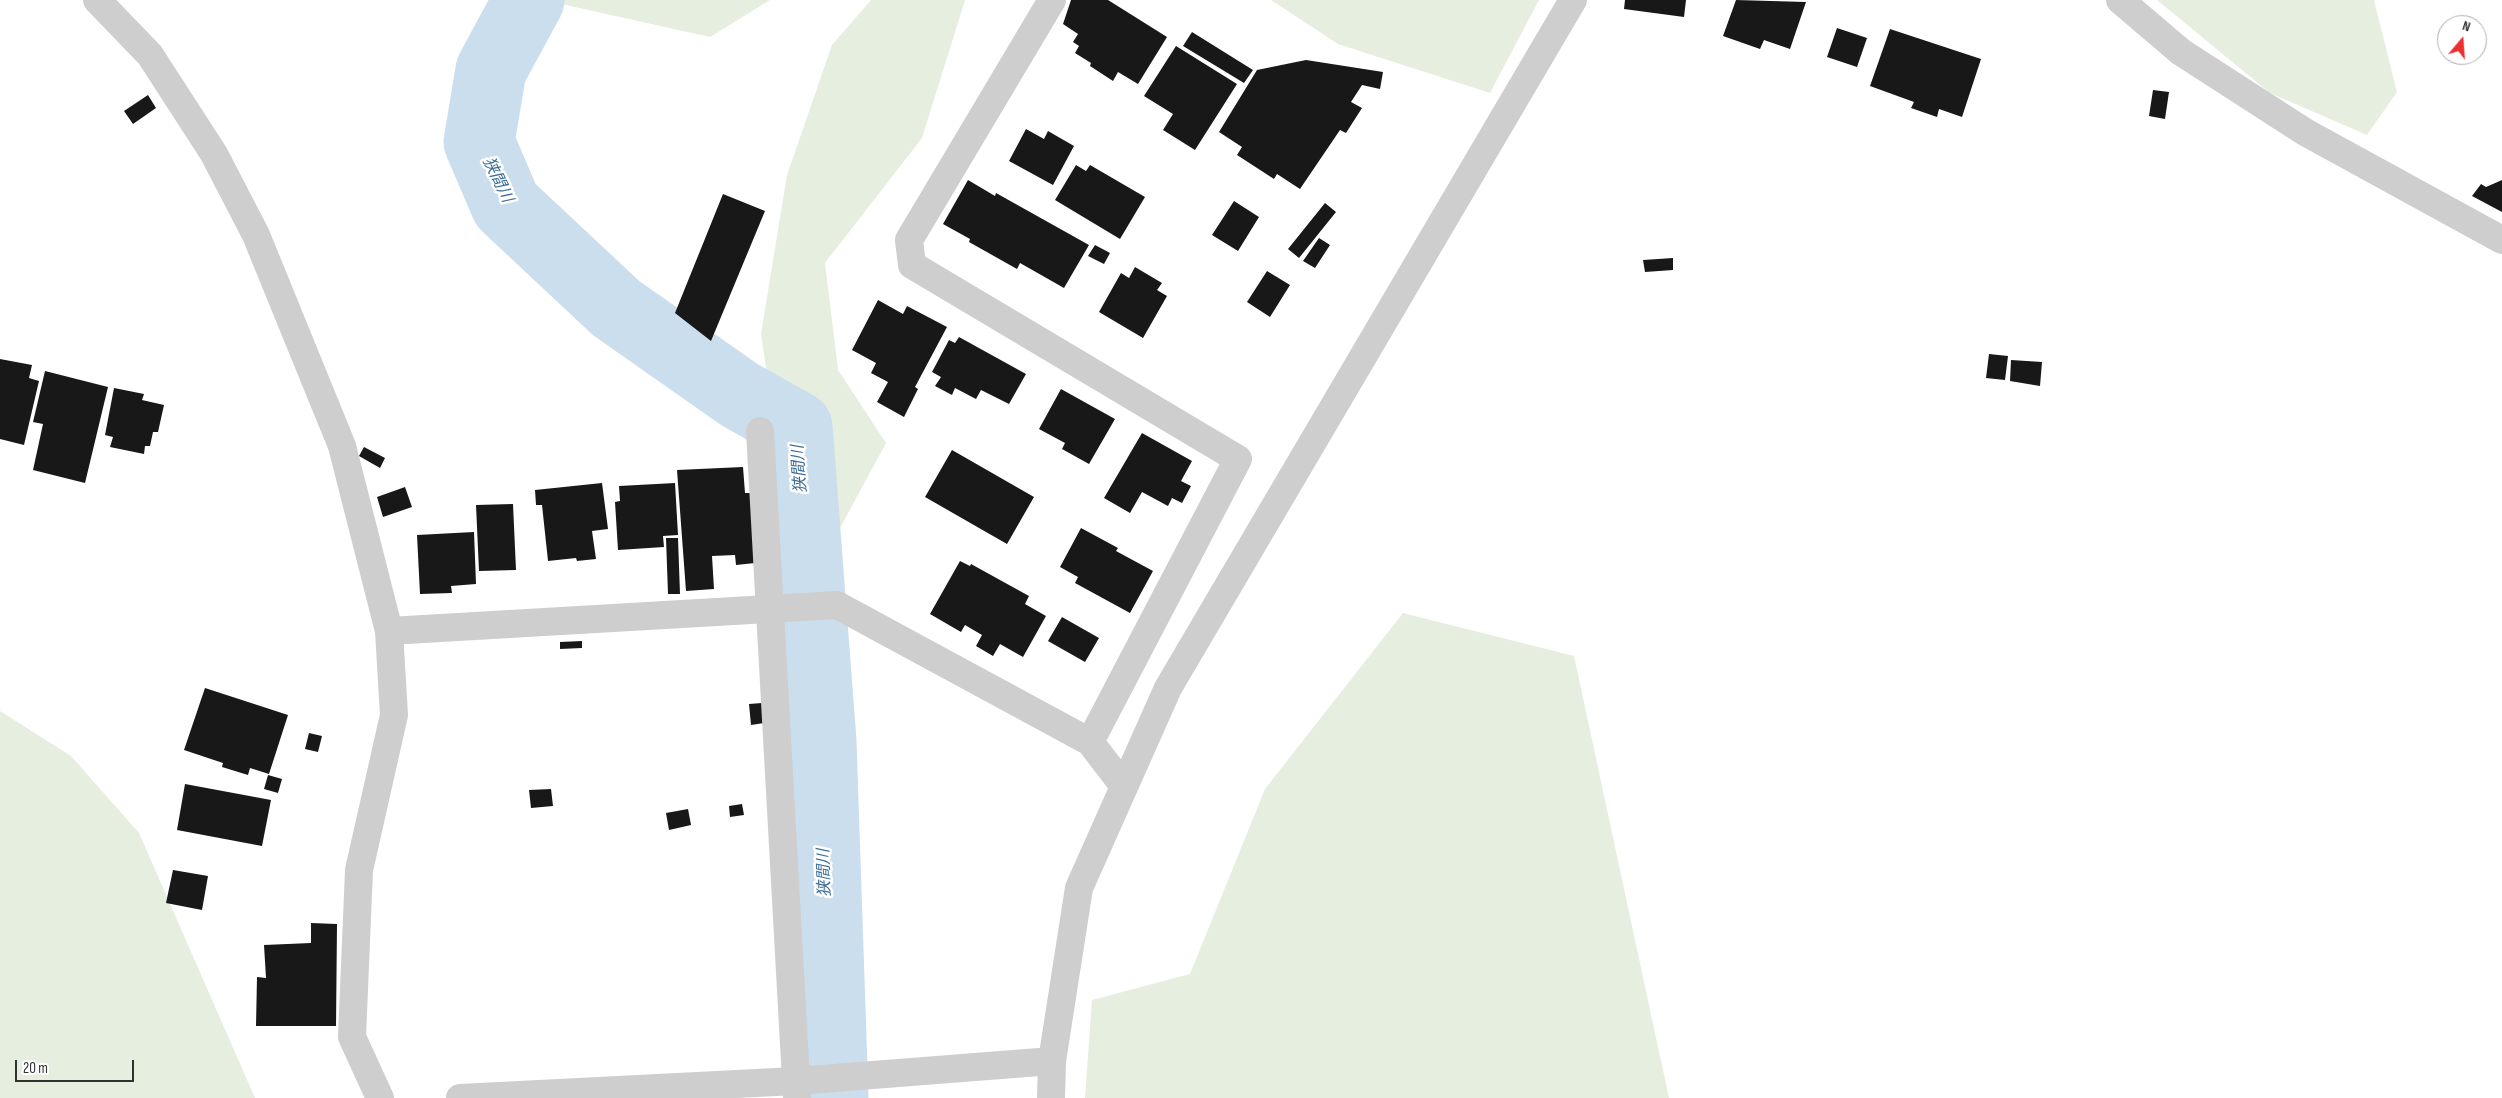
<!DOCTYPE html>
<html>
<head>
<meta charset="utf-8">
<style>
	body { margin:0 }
	#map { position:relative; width:2502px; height:1098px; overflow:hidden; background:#fff; font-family:"Sofia Sans Condensed",sans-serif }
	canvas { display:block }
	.north { position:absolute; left:2437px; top:15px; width:50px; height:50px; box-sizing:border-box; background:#fff; border:1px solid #adadad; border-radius:50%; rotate:18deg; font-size:14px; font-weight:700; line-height:20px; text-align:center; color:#313131 }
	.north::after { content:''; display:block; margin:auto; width:18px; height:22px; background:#eb302f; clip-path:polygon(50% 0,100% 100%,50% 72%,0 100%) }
	.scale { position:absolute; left:15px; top:1060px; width:119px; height:22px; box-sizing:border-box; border:2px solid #313131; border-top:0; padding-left:6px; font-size:15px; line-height:18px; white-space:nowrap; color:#313131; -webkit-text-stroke:4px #fff; paint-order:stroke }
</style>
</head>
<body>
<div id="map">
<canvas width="2502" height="1098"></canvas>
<div class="north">N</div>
<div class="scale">20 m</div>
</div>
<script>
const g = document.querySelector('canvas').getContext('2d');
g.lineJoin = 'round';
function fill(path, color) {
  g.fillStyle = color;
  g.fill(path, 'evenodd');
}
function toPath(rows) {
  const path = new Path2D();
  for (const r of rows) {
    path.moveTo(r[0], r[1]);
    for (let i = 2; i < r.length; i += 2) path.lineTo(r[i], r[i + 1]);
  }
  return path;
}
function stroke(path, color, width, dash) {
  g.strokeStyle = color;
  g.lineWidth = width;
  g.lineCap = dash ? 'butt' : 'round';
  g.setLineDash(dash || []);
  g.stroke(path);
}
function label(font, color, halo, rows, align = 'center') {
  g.font = font + ' "Sofia Sans Condensed","Noto Sans JP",sans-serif';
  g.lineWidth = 5;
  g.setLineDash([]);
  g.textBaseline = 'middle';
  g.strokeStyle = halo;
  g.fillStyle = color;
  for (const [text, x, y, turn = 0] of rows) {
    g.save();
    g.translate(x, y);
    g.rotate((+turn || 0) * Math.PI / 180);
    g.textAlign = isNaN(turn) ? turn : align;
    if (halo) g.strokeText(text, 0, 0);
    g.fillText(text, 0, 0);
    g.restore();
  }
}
fill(toPath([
	[558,0,770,0,710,37,557,3],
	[871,0,965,0,922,138,825,263,838,370,886,443,826,554,794,555,761,334,787,175,832,45],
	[1271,0,1539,0,1490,93,1338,44],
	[2157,0,2374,0,2397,92,2367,135,2270,93],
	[1403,613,1574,656,1669,1098,1085,1098,1092,1000,1190,974,1265,789],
	[0,711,71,756,139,833,255,1098,0,1098]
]), '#e6eedf');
stroke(toPath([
	[529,0,491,70,479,142,506,205,616,308,740,395,797,427,821,741,833,1098]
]), '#cbdeee', 71);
fill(toPath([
	[1071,0,1108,0,1167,37,1138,84,1118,72,1113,81,1090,66,1091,63,1075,53,1079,46,1073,42,1078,34,1063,24],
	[1625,0,1686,0,1684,17,1624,9],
	[1736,0,1806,2,1790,49,1764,40,1760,49,1723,36],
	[1837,28,1867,38,1857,67,1827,57],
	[1890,29,1981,59,1962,117,1939,109,1937,117,1911,108,1914,102,1870,86],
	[1192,32,1253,70,1244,83,1183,46],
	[1176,46,1237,84,1195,150,1163,130,1173,114,1144,96],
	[1306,60,1383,72,1380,89,1362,85,1351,102,1362,108,1346,133,1340,130,1300,189,1277,174,1274,179,1237,155,1242,147,1219,132,1257,70],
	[2153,90,2169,92,2165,119,2149,116],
	[148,95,156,108,133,124,124,111],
	[1026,129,1044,139,1048,131,1074,146,1053,185,1009,161],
	[1076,165,1086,171,1090,165,1145,197,1120,239,1055,200],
	[968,180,995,196,996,193,1089,245,1064,288,1020,263,1017,269,969,242,970,239,943,224],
	[2502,180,2502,212,2472,196,2481,184,2486,187],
	[723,194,765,211,711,341,675,313],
	[1234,201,1259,217,1238,251,1212,235],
	[1325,203,1336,212,1299,258,1288,249],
	[1319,238,1330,245,1315,268,1303,261],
	[1095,245,1110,253,1104,264,1088,256],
	[1673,258,1673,270,1645,272,1643,260],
	[1135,267,1162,283,1157,290,1167,296,1143,338,1099,312,1121,273,1129,278],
	[1267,271,1290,285,1270,317,1247,302],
	[878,300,903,314,907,306,947,327,915,387,918,389,904,417,877,402,888,382,871,373,876,363,852,350],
	[959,337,1026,374,1009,404,981,390,976,399,955,388,952,395,935,386,941,377,932,372,949,340,955,343],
	[1989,354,2008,356,2005,380,1986,378],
	[0,359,32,365,29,378,39,381,24,445,0,439],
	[2011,360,2042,362,2040,386,2010,381],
	[45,371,108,387,85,483,33,470,43,424,33,422],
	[114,388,144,394,142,400,164,405,158,432,153,432,150,446,145,446,144,454,110,447,113,437,105,435],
	[1061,389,1115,419,1089,464,1062,449,1065,443,1039,429],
	[1142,433,1192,461,1181,481,1191,486,1182,503,1172,498,1168,506,1142,492,1130,513,1104,498],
	[364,447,385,458,380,468,359,456],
	[952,450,1034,497,1007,544,925,497],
	[743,467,745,493,750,493,755,563,736,565,735,555,712,556,714,589,686,591,677,470],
	[602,483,608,529,592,531,596,559,577,561,576,558,548,561,542,505,536,505,535,490],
	[675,483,678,535,663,536,664,547,618,550,615,502,620,501,619,486],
	[405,487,412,507,383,517,377,497],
	[513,504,516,570,479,571,476,505],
	[1081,528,1118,548,1116,551,1153,571,1130,613,1075,583,1078,577,1060,567],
	[474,532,476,584,451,586,452,593,420,594,417,535],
	[666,538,678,538,680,594,668,594],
	[960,561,970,566,971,564,1029,596,1025,604,1046,616,1023,657,1000,644,993,656,976,646,982,635,965,625,961,632,930,614],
	[1062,617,1099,638,1085,662,1048,641],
	[582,641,582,648,560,649,560,642],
	[205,688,288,715,269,774,250,768,248,775,222,767,223,763,184,750],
	[762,703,764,723,751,725,749,704],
	[309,733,322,736,318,752,305,749],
	[268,775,282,779,278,793,264,789],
	[185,784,271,800,262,846,177,830],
	[551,789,553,806,531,808,529,790],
	[742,804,744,815,730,817,729,806],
	[688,809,691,825,669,830,666,813],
	[173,870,208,876,202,910,166,903],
	[311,923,337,924,336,1026,256,1026,257,977,266,978,264,945,311,943]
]), '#181818');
stroke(toPath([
	[97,0,150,55,214,154,256,235,342,446,389,631,394,715,359,870,352,1037,380,1098],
	[1052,0,909,240,912,265,1238,459,1090,742],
	[2120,0,2181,52,2305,132,2502,240],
	[760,431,797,1098],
	[389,631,837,605,1090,742,1123,785],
	[460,1098,796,1081,1052,1061],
	[1051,1098,1052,1061,1079,888,1168,688,1573,0]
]), '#cecece', 28);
label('italic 16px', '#3b6c97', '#fff', [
	["狭間川",497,180,64],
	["狭間川",800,469,-94],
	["狭間川",825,873,-92]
]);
</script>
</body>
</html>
